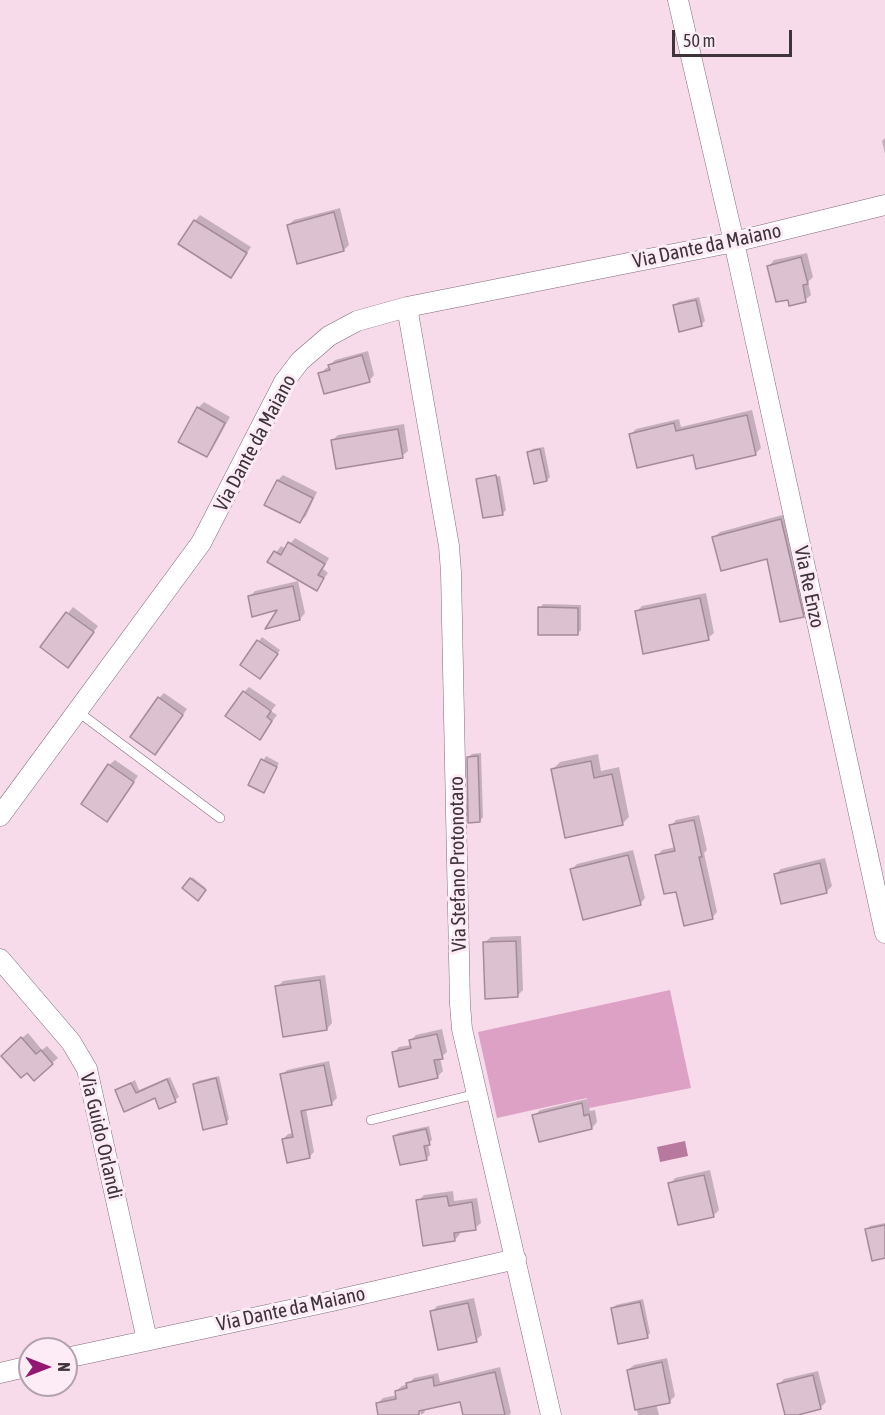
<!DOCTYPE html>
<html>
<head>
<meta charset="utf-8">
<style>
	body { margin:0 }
	#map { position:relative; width:885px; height:1415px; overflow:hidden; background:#f8dbeb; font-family:"Asap Condensed",sans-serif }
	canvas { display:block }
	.north { position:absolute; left:18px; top:1337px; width:60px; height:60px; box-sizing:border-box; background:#fdecf6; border:2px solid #b1a2ab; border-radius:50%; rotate:90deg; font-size:16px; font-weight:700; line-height:24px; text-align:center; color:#3f343a }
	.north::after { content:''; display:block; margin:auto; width:21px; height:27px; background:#941771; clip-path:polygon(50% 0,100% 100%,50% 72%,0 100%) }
	.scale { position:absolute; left:672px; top:30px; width:120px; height:27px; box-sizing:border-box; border:3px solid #3f343a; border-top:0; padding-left:8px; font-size:18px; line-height:21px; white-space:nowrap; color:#3f343a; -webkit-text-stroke:4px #fdecf6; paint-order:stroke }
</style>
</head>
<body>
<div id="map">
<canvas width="885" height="1415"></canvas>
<div class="north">N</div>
<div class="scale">50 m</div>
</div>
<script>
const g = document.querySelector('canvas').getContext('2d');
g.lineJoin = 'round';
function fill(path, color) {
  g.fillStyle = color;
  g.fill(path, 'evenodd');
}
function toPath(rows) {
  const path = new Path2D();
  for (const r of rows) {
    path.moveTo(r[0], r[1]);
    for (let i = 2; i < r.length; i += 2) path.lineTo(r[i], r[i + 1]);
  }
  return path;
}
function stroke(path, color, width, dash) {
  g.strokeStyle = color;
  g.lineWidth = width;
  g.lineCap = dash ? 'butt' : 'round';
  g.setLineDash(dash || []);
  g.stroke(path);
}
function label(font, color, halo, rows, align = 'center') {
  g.font = font + ' "Asap Condensed",sans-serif';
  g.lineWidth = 6;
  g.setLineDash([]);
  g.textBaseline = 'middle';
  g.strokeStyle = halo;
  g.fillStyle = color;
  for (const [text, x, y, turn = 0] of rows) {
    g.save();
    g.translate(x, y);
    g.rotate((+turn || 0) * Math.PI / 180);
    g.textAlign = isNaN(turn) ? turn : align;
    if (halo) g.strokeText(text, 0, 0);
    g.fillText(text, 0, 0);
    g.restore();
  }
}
fill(toPath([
	[670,990,691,1088,589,1108,587,1098,497,1118,478,1032]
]), '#dda1c5');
fill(toPath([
	[685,1141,688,1156,660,1162,657,1147]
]), '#b7799e');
fill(toPath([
	[885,138,885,154,882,141],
	[340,208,349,245,344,250,288,225,294,220],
	[200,215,251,247,231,276,195,221],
	[807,253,813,277,808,282,811,295,805,300,789,298,769,266,774,260],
	[699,297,705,321,701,325,675,306,678,302],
	[368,351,374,375,369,381,320,374,326,368,330,367,330,365,335,360],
	[204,402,230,417,212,450,206,455,198,408],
	[752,410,761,448,755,454,694,453,631,434,636,429,679,419,681,427],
	[404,424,408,451,402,456,333,440,338,435],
	[544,447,550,477,547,480,529,453,532,449],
	[283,475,317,492,306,516,300,522,278,480],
	[500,476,506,510,503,513,477,479,479,477,479,480],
	[786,514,808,610,803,616,768,557,714,537,720,532],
	[295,538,329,558,323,569,328,573,316,589,269,562,281,546,286,549],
	[298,581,305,613,300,619,280,608,249,597,255,591],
	[706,593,714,633,708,638,636,612,642,606],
	[543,604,581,605,581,630,577,634,540,608],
	[73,607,98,626,68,666,42,647],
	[262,637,280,650,264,674,242,665],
	[249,687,276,705,271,711,277,715,260,738,244,692],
	[164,693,187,709,160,747,159,698],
	[481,753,483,817,480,821,468,757,472,754],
	[598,754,601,771,619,767,629,817,622,824,553,769,560,762],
	[266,756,279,763,263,791,250,784],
	[115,760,138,776,107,820,109,765],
	[699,815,707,850,704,853,717,912,712,918,677,890,657,856,662,850,676,847,671,826,676,820],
	[633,850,645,898,640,904,572,869,577,864],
	[825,858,832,886,826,892,775,875,781,869],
	[192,877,206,888,198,899,184,888],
	[521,936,523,990,517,996,485,942,491,937],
	[325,975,332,1023,327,1029,277,987,283,981],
	[442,1029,447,1052,440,1058,443,1071,438,1076,401,1085,393,1053,399,1047,412,1045,411,1040,416,1035],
	[28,1033,42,1050,47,1046,58,1058,34,1079,8,1050],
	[329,1061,337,1098,332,1103,306,1109,314,1152,309,1157,283,1139,288,1134,294,1133,282,1075,287,1070],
	[219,1076,229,1119,226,1123,194,1084,198,1081],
	[170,1077,179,1097,175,1100,117,1090,135,1080,139,1090],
	[587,1099,590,1111,595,1110,597,1122,592,1128,534,1116,540,1110],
	[429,1126,432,1140,428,1144,430,1155,427,1158,395,1136,398,1133],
	[710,1170,719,1210,713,1216,670,1184,675,1178],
	[453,1191,454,1201,477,1198,481,1223,475,1228,460,1231,460,1234,455,1240,418,1201,424,1195],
	[885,1223,885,1257,867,1230,870,1226],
	[474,1298,482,1335,476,1340,432,1312,437,1306],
	[643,1299,650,1333,647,1337,612,1309,616,1305],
	[667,1358,675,1396,670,1401,656,1404,659,1415,638,1415,628,1370,634,1365],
	[500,1367,511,1413,509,1415,465,1415,461,1400,424,1408,425,1412,421,1415,419,1403,418,1415,379,1415,377,1404,383,1398,397,1395,396,1391,402,1386,408,1384,414,1378,438,1373,440,1382],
	[818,1371,826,1402,820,1408,786,1415,778,1385,784,1379]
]), '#0003');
const building = toPath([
	[334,212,344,251,297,264,287,225,334,212],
	[194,220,247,253,231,278,178,244,194,220],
	[801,257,808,284,803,285,806,302,789,306,788,300,776,302,767,266,801,257],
	[696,300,702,326,679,332,673,305,696,300],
	[362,355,370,382,324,394,318,373,330,370,328,365,362,355],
	[197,407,225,423,207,457,178,442,197,407],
	[747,415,756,455,696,469,693,455,637,468,629,434,674,423,676,431,747,415],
	[398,429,403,458,336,469,331,440,398,429],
	[540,449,547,481,534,484,527,452,540,449],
	[496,475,503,515,483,518,476,479,496,475],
	[277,480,313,498,300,523,264,505,277,480],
	[781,519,804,617,780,622,767,559,721,571,712,537,781,519],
	[288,542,325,564,318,575,324,578,317,591,267,562,274,551,281,555,288,542],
	[293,586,300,620,265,629,277,610,252,617,248,596,293,586],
	[700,598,709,640,643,654,635,611,700,598],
	[538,607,578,608,578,635,538,635,538,607],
	[66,612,94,632,68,668,40,647,66,612],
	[257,640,278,654,260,679,240,665,257,640],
	[243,691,271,711,267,717,272,721,260,740,225,716,243,691],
	[158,697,183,715,155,755,130,737,158,697],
	[478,756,480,822,468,823,467,757,478,756],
	[261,759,277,767,264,793,248,785,261,759],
	[591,761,594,778,612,774,623,825,565,838,551,769,591,761],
	[108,764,134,782,107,822,81,804,108,764],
	[694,820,702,857,699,857,713,919,684,926,676,892,664,894,655,855,675,851,669,825,694,820],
	[628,855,641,905,583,920,570,869,628,855],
	[820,863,827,893,781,904,774,874,820,863],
	[190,878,206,890,198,901,182,888,190,878],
	[516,941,518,997,485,999,483,942,516,941],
	[320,980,327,1030,283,1037,275,986,320,980],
	[437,1034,443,1059,434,1060,438,1078,399,1087,392,1052,411,1048,409,1040,437,1034],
	[21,1037,36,1054,41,1050,53,1064,34,1081,27,1073,21,1078,1,1056,21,1037],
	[324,1065,332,1105,301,1111,310,1158,287,1163,282,1139,293,1137,280,1074,324,1065],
	[216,1078,227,1124,203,1130,193,1084,216,1078],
	[167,1079,176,1102,159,1109,155,1098,124,1112,115,1090,131,1083,136,1093,167,1079],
	[582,1103,584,1116,589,1114,592,1129,539,1142,532,1115,582,1103],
	[426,1129,430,1145,424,1146,427,1160,400,1165,393,1136,426,1129],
	[704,1175,714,1217,678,1225,668,1183,704,1175],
	[447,1196,449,1206,472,1202,476,1230,454,1233,455,1241,423,1246,416,1200,447,1196],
	[885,1225,885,1258,872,1261,865,1229,885,1225],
	[640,1302,648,1338,618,1344,611,1308,640,1302],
	[468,1303,477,1342,438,1350,430,1311,468,1303],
	[662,1362,670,1403,635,1410,627,1370,662,1362],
	[495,1372,505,1415,463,1415,460,1402,419,1411,419,1415,378,1415,376,1403,396,1399,395,1391,407,1388,406,1383,433,1377,434,1386,495,1372],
	[813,1375,821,1409,798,1415,785,1415,777,1384,813,1375]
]);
fill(building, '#dcc1d0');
stroke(building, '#a58b9a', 1.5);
const lane = toPath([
	[77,711,220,818],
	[371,1120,476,1094]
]);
const street = toPath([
	[678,0,734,242,885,933],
	[407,307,449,546,451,572,460,1004,462,1029,551,1415],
	[0,816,201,543,284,382,300,361,329,336,357,321,407,307,734,242,885,205],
	[0,959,71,1042,87,1069,147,1340],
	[66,1358,332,1301,516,1259],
	[0,1373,30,1366]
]);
stroke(lane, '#836a78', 10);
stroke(street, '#836a78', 21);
stroke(lane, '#fff', 9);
stroke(street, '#fff', 20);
label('20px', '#3f343a', '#fdecf6', [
	["Via Dante da Maiano",707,246,-12],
	["Via Dante da Maiano",255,443,-62],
	["Via Re Enzo",809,587,78],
	["Via Stefano Protonotaro",458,864,-91],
	["Via Guido Orlandi",101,1136,77],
	["Via Dante da Maiano",291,1309,-12]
]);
</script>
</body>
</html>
